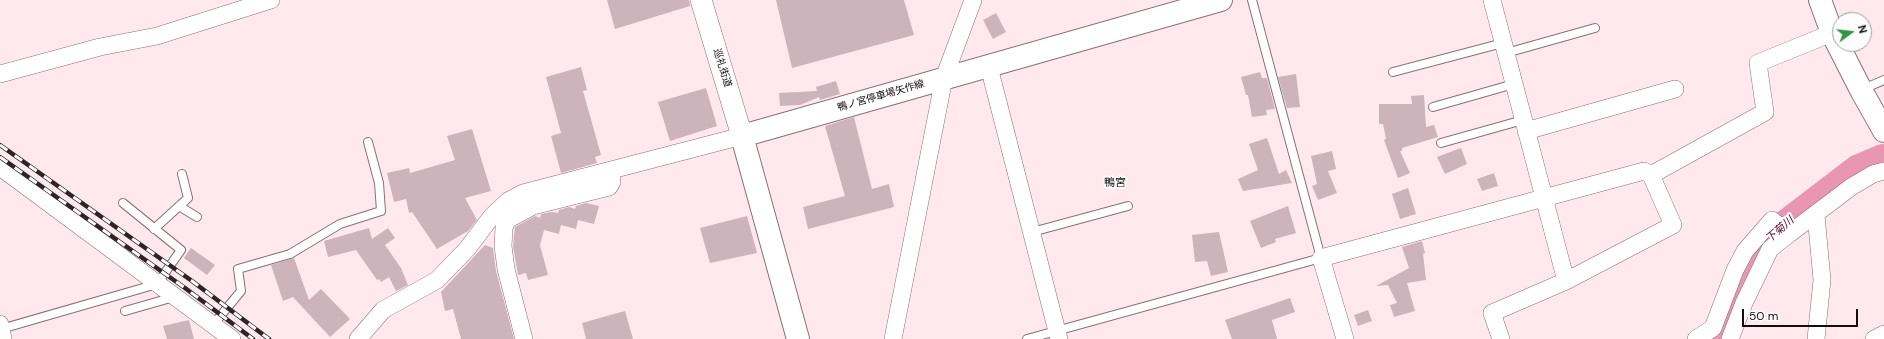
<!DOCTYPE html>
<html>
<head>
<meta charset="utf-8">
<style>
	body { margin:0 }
	#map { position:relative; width:1884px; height:339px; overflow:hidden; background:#ffe9ef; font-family:"DM Sans",sans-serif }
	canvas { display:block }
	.north { position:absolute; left:1832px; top:12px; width:40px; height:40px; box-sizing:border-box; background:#fdfdfd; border:1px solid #a09d9d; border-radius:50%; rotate:75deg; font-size:11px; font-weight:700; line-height:16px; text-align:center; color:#140c0e }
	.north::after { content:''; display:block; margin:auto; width:14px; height:18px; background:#339347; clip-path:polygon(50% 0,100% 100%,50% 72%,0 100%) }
	.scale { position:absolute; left:1742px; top:309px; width:116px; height:18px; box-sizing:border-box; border:2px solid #140c0e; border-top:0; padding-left:5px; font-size:12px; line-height:14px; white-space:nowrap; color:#140c0e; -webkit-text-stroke:3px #fdfdfd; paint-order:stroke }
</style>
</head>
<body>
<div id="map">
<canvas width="1884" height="339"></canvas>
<div class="north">N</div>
<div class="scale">50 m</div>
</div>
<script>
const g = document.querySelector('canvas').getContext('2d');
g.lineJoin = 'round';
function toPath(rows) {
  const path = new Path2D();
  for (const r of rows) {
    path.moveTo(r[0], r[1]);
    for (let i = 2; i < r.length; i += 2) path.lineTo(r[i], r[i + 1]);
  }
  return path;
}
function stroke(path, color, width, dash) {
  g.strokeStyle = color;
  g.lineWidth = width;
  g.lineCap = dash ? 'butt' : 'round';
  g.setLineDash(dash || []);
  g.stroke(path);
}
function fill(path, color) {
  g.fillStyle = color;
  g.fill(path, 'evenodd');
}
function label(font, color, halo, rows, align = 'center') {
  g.font = font + ' "DM Sans","Noto Sans JP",sans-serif';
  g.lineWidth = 4;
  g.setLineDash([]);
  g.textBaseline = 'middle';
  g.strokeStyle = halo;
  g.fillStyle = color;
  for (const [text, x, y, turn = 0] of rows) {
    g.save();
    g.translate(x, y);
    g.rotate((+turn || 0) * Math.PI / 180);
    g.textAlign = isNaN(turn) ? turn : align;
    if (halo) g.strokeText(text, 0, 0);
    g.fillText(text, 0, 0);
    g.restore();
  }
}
stroke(toPath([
	[1721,339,1750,263,1768,237,1857,169,1883,158]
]), '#e996b3', 28);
fill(toPath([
	[607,0,689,0,690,6,615,29],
	[776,0,904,0,914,35,792,68],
	[996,13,1006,32,993,39,983,20],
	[581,67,586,86,587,90,583,91,601,155,595,157,597,163,561,173,551,136,561,133,546,77],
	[1260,72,1262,78,1267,78,1275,109,1266,110,1267,115,1252,117,1248,95,1246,95,1241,77],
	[1296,74,1300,107,1287,108,1278,77],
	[836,81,840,94,820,100,819,97,800,105,780,106,779,93,817,91,816,87],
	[706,88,717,126,670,141,658,102],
	[1424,95,1426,127,1434,125,1438,137,1402,148,1402,151,1400,151,1410,173,1398,178,1384,140,1386,139,1383,124,1379,124,1379,104,1412,104,1411,96],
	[854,117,872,189,889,184,894,207,808,229,803,207,845,196,825,126],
	[472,129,491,191,465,198,477,220,468,231,437,249,412,212,409,213,406,199,394,202,387,173,409,168,410,173,455,160,447,136],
	[1267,138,1279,174,1286,170,1292,183,1243,191,1238,179,1258,170,1249,144],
	[1461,148,1467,164,1445,174,1437,157],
	[1332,151,1336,169,1328,171,1337,193,1318,200,1312,186,1317,184,1311,156],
	[1494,173,1498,186,1482,191,1477,179],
	[1408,188,1416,214,1400,219,1392,194],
	[586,203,599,206,594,224,578,220,576,229,561,225,559,234,544,230,540,245,548,275,528,280,526,273,518,275,513,246,515,227,535,216,540,218,541,214,552,212,558,213,559,210,569,207,575,209,576,206],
	[1288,206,1296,233,1275,239,1276,242,1261,248,1250,221],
	[747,216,757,253,710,263,700,228],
	[369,228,372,239,388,228,395,238,385,245,401,268,408,285,396,291,389,277,381,282,379,279,377,280,356,250,328,257,324,241],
	[1219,232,1228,272,1211,276,1207,261,1195,262,1192,235],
	[1422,241,1425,253,1423,254,1426,280,1407,283,1415,311,1394,317,1390,305,1397,303,1388,285,1376,286,1409,268,1402,247],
	[485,245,493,248,496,271,514,339,461,339,453,309,445,311,441,292],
	[191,248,215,265,207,275,184,258],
	[294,258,309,300,321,289,350,319,330,337,293,297,283,301,271,265],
	[1290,298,1295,312,1272,320,1277,339,1232,339,1225,320],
	[1368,310,1372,321,1358,326,1354,315],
	[625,311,633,339,586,339,582,323],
	[189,320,194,339,167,339,163,326]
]), '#cdb3bb');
const service = toPath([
	[1506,53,1595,28],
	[1393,72,1503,43],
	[1861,90,1884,80],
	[1433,107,1514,84],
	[1441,143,1523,120],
	[179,206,197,217],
	[154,229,188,198,182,174],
	[1032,232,1128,206],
	[125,311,174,297],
	[213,325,241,291,238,269,290,254,340,224,381,211,379,183,368,142],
	[1,329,157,284,181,250,123,203],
	[1027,339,1321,258,1252,0]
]);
const minor = toPath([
	[1492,0,1566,281],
	[989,67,1059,339],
	[0,74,100,47,157,36,271,0],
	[1526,131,1675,89],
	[0,167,232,339],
	[1816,215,1822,280,1816,339],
	[0,324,3,339],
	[358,339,383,310,437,280,467,249,492,216,508,201,523,193,742,136],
	[524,339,506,269,503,246,504,228,507,220,533,206,609,187,612,182,611,170],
	[893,339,944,78,973,0],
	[1345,339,1321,258,1644,171,1651,175],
	[1501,339,1492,313,1566,281,1673,225,1651,175,1765,112,1758,63,1832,33],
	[1696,339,1713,328,1735,270,1745,251,1772,220,1789,234,1851,187,1873,174,1884,171],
	[1730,339,1744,303,1770,249,1789,234],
	[1874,339,1884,334]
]);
const tertiary = toPath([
	[701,0,742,136]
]);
const secondary = toPath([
	[1820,0,1832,33,1861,90,1884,131],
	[798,339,742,136,1221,0]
]);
stroke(service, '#887077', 10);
stroke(minor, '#887077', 18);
stroke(tertiary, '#887077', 22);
stroke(secondary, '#887077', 24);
stroke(service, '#fff', 8);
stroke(minor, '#fff', 17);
stroke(tertiary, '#fff', 21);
stroke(secondary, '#fff', 22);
const rail = toPath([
	[0,145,192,281,269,339],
	[0,157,185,288,253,339]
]);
stroke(rail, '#2e2427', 4.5);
stroke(rail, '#fdfdfd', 3, [9]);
label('10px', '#140c0e', '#fdfdfd', [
	["巡礼街道",722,68,73],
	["鴨ノ宮停車場矢作線",881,96,-16]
]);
label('11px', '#140c0e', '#fdfdfd', [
	["鴨宮",1115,183]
]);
label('italic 11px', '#560d2f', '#fdfdfd', [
	["下菊川",1780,230,-41]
]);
</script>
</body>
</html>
